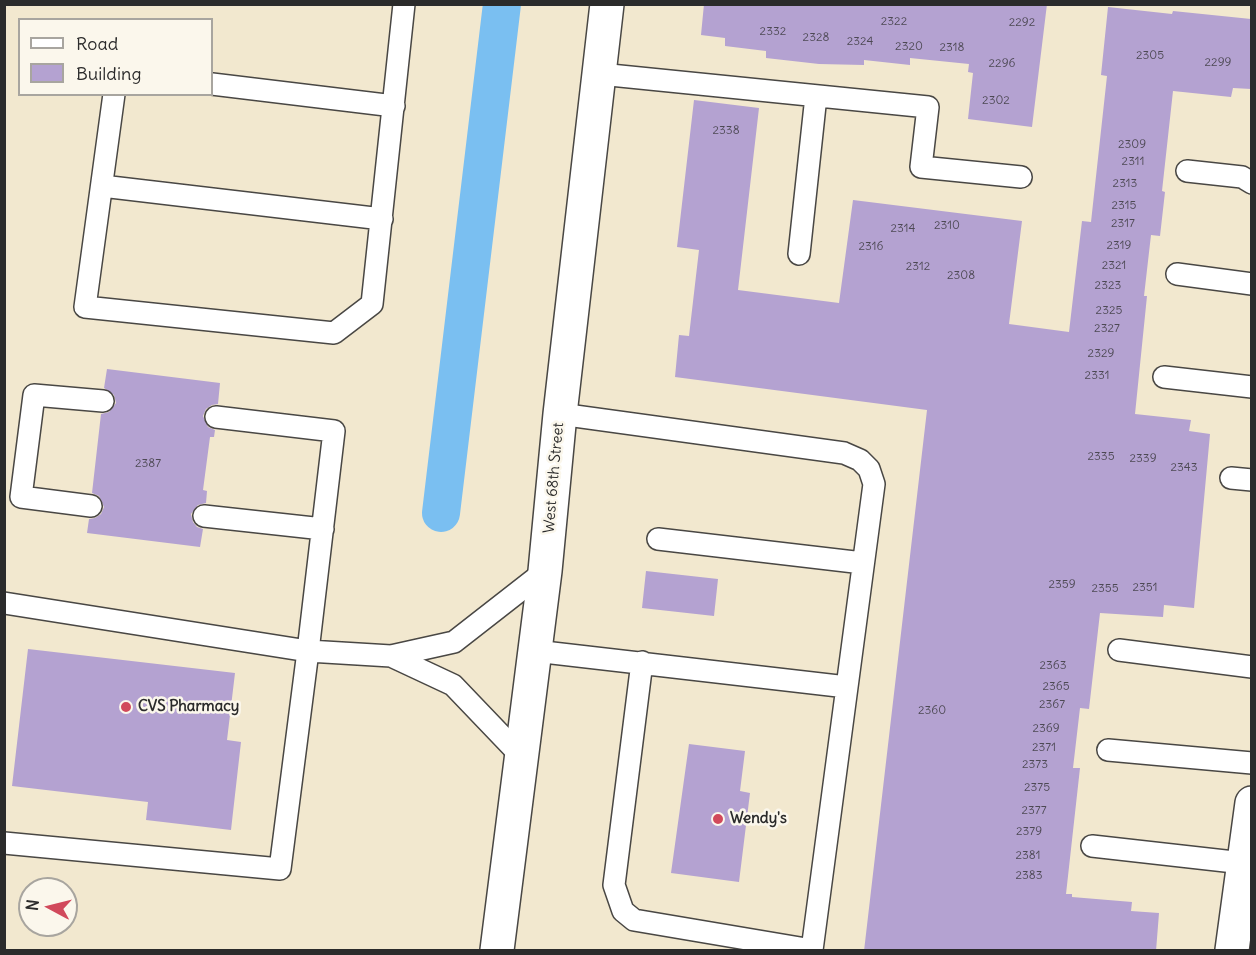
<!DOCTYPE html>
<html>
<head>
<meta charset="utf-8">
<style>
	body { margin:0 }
	#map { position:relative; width:1256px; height:955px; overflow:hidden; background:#f2e8cf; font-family:Delius,sans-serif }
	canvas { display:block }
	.frame { position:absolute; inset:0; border:6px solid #2b2b2b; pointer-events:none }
	.legend { position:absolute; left:18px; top:18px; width:195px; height:78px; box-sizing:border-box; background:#fbf7ec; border:2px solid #a8a59f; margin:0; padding:8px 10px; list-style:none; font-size:18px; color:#2b2b2b }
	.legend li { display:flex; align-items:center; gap:12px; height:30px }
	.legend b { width:30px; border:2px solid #a8a59f }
	.north { position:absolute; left:18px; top:877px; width:60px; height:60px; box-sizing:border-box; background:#fbf7ec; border:2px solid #a8a59f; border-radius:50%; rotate:277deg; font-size:16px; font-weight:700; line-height:24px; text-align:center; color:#2b2b2b }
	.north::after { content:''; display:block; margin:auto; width:21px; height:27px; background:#d1495b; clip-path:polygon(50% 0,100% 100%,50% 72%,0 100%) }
</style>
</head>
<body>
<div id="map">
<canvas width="1256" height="955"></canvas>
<div class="frame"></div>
<ul class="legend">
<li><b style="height:8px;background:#fff"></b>Road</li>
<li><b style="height:16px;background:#b4a2d1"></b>Building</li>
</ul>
<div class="north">N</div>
</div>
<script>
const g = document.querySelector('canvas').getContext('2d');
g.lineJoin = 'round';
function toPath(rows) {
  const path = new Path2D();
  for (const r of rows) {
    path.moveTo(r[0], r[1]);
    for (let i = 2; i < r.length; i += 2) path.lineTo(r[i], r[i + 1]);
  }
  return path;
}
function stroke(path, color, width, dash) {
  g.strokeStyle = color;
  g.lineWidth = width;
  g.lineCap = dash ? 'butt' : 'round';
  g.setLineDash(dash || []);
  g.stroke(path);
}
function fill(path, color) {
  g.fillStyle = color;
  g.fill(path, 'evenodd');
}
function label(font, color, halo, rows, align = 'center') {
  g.font = font + ' Delius,sans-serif';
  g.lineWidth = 5;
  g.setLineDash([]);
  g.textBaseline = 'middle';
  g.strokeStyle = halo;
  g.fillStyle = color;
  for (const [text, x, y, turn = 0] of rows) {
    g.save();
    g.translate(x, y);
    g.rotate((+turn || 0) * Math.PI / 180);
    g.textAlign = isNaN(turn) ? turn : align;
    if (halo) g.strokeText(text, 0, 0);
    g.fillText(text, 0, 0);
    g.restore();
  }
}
stroke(toPath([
	[441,513,502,4]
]), '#7abff1', 38);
fill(toPath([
	[704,4,1047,4,1032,127,968,119,973,73,968,72,969,64,910,58,910,65,864,60,864,65,819,64,766,58,766,51,725,46,725,38,701,35],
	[1108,7,1172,14,1173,11,1251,19,1251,89,1233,88,1231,97,1173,91,1162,191,1165,192,1160,236,1151,235,1144,296,1147,296,1135,414,1191,420,1189,431,1210,434,1194,608,1164,605,1163,617,1100,613,1089,709,1080,708,1073,768,1080,768,1066,894,1072,894,1072,897,1132,902,1131,911,1159,913,1156,951,864,951,927,410,675,377,679,335,689,336,699,250,677,247,694,100,759,108,738,290,839,303,853,200,1022,221,1009,324,1069,332,1082,221,1091,222,1107,76,1101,75],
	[107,369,220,383,218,404,212,405,206,409,203,416,208,427,215,430,214,437,210,437,203,490,207,491,206,503,198,505,191,514,193,522,197,527,203,529,200,547,87,533,89,519,95,518,101,514,104,507,99,496,92,493,101,414,109,412,116,403,114,395,104,388],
	[646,571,718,579,714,616,642,608],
	[28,649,235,673,227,740,241,742,231,830,146,820,148,802,12,786],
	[689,744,745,751,740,791,750,793,739,882,671,873]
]), '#b4a2d1');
const service = toPath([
	[600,74,928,107,921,167,1021,177],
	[212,84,394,106],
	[114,94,85,307,334,333,372,304,404,4],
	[1187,171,1242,177,1252,183],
	[102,186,382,219],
	[799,254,816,96],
	[1177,274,1252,284],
	[1164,377,1252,387],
	[560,414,844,453,860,460,869,469,874,484,812,950],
	[216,417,334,431,308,651,391,656,454,642,545,571],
	[1231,478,1252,480],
	[91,506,21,497,34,395,103,401],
	[204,516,323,529],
	[658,539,863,563],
	[4,603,308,651,280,869,4,843],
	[1119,650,1252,667],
	[535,651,847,687],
	[391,656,453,685,520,755],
	[642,662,614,885,623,911,634,920,812,950],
	[1108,750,1252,763],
	[1092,846,1252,864]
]);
const minor = toPath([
	[1232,950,1252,803]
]);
const secondary = toPath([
	[497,950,545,571,560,414,607,4]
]);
stroke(service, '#494744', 24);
stroke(minor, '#494744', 36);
stroke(secondary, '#494744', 36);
stroke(service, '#fff', 21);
stroke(minor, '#fff', 33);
stroke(secondary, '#fff', 33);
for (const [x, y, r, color] of [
	[126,707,6,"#d1495b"],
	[718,819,6,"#d1495b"]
]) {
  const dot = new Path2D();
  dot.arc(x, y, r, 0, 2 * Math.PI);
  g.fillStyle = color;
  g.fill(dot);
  stroke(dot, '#fbf7ec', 2);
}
label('12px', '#4d4954', null, [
	["2322",894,22],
	["2292",1022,23],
	["2332",773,32],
	["2328",816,38],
	["2324",860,42],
	["2320",909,47],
	["2318",952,48],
	["2305",1150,56],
	["2299",1218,63],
	["2296",1002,64],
	["2302",996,101],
	["2338",726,131],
	["2309",1132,145],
	["2311",1133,162],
	["2313",1125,184],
	["2315",1124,206],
	["2317",1123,224],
	["2310",947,226],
	["2314",903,229],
	["2319",1119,246],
	["2316",871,247],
	["2321",1114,266],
	["2312",918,267],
	["2308",961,276],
	["2323",1108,286],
	["2325",1109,311],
	["2327",1107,329],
	["2329",1101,354],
	["2331",1097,376],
	["2335",1101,457],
	["2339",1143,459],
	["2387",148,464],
	["2343",1184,468],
	["2359",1062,585],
	["2351",1145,588],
	["2355",1105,589],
	["2363",1053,666],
	["2365",1056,687],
	["2367",1052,705],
	["2360",932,711],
	["2369",1046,729],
	["2371",1044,748],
	["2373",1035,765],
	["2375",1037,788],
	["2377",1034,811],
	["2379",1029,832],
	["2381",1028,856],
	["2383",1029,876]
]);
label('15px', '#2b2b2b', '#fbf7ec', [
	["West 68th Street",554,478,-85]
]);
label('bold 15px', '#2b2b2b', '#fbf7ec', [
	["CVS Pharmacy",138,707],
	["Wendy's",730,819]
], 'left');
</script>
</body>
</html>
